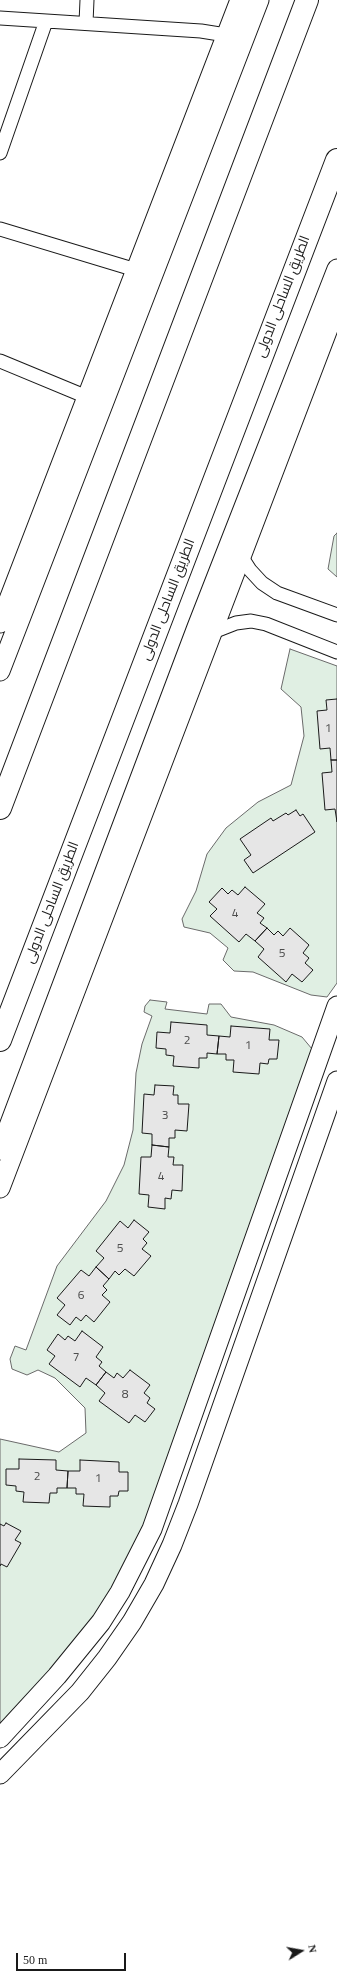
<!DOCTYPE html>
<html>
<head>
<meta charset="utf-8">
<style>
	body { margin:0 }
	#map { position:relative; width:337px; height:1987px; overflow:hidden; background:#fff; font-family:Georgia,serif }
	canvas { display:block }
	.north { position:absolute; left:281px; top:1931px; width:40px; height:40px; -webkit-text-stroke:3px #fff; paint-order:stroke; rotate:79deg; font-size:11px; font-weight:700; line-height:16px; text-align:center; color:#1a1a1a }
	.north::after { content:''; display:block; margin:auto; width:14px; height:18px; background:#1a1a1a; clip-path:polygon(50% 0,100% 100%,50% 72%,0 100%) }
	.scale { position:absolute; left:16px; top:1953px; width:110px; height:18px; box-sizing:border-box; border:2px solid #1a1a1a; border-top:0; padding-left:5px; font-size:12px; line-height:14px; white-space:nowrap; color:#1a1a1a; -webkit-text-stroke:3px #fff; paint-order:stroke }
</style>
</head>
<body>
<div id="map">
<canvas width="337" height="1987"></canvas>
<div class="north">N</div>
<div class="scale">50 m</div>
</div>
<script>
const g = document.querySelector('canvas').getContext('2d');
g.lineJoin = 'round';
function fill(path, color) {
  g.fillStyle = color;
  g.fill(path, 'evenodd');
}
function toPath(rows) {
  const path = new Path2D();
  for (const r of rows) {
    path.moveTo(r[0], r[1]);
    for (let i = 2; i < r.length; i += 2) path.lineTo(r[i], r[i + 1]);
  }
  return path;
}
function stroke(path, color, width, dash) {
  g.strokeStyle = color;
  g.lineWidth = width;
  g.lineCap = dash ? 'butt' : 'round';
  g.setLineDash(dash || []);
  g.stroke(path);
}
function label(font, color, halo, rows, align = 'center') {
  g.font = font + ' Georgia,Cairo,serif';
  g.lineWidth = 3;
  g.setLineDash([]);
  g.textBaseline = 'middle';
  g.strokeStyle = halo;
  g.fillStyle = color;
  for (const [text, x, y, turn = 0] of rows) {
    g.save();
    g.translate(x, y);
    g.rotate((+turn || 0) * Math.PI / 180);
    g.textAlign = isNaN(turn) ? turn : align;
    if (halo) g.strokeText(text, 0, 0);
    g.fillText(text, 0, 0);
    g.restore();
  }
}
const green = toPath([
	[337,533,337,577,328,569,334,536,337,533],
	[290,649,337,666,337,983,327,997,311,995,253,972,234,971,223,960,228,948,210,933,184,927,182,919,196,891,207,854,226,828,258,802,291,785,304,736,301,707,281,689,290,649],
	[150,1000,167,1002,165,1009,207,1014,209,1004,221,1004,231,1017,274,1025,302,1037,312,1049,178,1427,149,1520,125,1568,64,1661,0,1729,0,1439,59,1452,86,1433,85,1408,55,1378,38,1370,27,1375,12,1369,10,1359,15,1346,26,1350,57,1266,106,1201,124,1165,133,1130,136,1073,142,1044,152,1016,144,1012,145,1006,150,1000]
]);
fill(green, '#e0efe3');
stroke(green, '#6a6a6a', 1);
const building = toPath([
	[337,699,337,760,331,760,330,748,320,749,317,711,327,710,326,700,337,699],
	[331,760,337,760,337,822,335,809,325,810,322,773,332,772,331,760],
	[296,810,300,816,303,814,315,832,253,873,244,860,251,855,240,839,271,818,273,821,286,813,288,815,296,810],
	[245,887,265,904,257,913,264,918,260,923,267,928,255,941,246,934,239,942,210,916,217,909,209,902,222,888,228,894,232,890,238,895,245,887],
	[267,928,274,935,278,931,283,936,290,928,309,945,303,953,309,958,305,963,313,970,302,982,292,974,286,982,258,957,264,949,255,941,267,928],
	[171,1022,207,1025,207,1035,219,1036,217,1054,207,1053,207,1058,199,1058,199,1068,173,1066,174,1056,166,1055,166,1049,156,1048,157,1032,170,1033,171,1022],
	[231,1026,270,1029,269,1040,279,1040,277,1059,269,1059,268,1064,260,1063,259,1074,233,1072,234,1060,226,1060,226,1054,217,1054,219,1036,230,1037,231,1026],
	[155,1085,174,1086,173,1095,178,1095,178,1104,189,1104,187,1131,175,1130,175,1138,169,1138,169,1147,152,1145,152,1134,142,1133,144,1094,154,1095,155,1085],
	[152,1145,169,1147,168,1157,174,1157,173,1165,183,1165,182,1191,172,1190,171,1199,165,1198,165,1209,148,1207,149,1195,139,1194,141,1157,151,1157,152,1145],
	[134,1220,149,1232,143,1239,147,1243,142,1249,151,1256,134,1276,125,1269,119,1275,115,1271,109,1279,96,1267,104,1258,96,1251,120,1221,128,1228,134,1220],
	[96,1267,109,1279,103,1286,107,1290,102,1295,110,1302,94,1322,86,1315,81,1321,76,1317,70,1325,57,1315,65,1305,57,1298,81,1270,89,1276,96,1267],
	[82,1331,103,1347,96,1357,102,1362,99,1366,106,1372,96,1385,86,1378,80,1387,49,1364,55,1356,47,1350,58,1334,65,1340,68,1336,75,1341,82,1331],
	[130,1370,150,1385,144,1393,150,1398,147,1403,155,1409,145,1422,135,1415,129,1423,99,1401,105,1393,96,1385,106,1372,114,1378,117,1373,123,1378,130,1370],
	[19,1459,56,1460,56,1470,68,1471,67,1488,57,1488,57,1493,50,1493,49,1503,23,1502,24,1492,16,1491,16,1486,6,1485,6,1469,19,1469,19,1459],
	[80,1460,119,1462,119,1472,128,1472,128,1491,119,1491,118,1496,110,1496,110,1507,83,1506,84,1494,76,1494,76,1488,67,1488,68,1471,80,1471,80,1460],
	[6,1523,21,1531,15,1540,21,1543,7,1567,1,1564,0,1566,0,1524,4,1526,6,1523]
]);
fill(building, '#e6e6e6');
stroke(building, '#1a1a1a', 1);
const street = toPath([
	[0,18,201,31,226,35],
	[86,23,87,0],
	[0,153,46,21],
	[0,229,136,270],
	[0,361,87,397],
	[241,556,250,570,262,583,277,593,337,615],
	[213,632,236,623,251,621,266,624,337,652]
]);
const secondary = toPath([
	[0,623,240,0],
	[0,671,259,0],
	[0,1150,197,627,337,269],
	[0,1188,337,305],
	[0,1738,57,1676,101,1622,120,1592,152,1529,337,1006],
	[0,1774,80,1692,107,1658,132,1622,154,1584,172,1545,188,1504,337,1081]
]);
const highway = toPath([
	[0,808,307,0],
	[0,1040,337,160]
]);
stroke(street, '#1a1a1a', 15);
stroke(secondary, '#1a1a1a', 21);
stroke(highway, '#1a1a1a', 24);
stroke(street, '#fff', 13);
stroke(secondary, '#fff', 19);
stroke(highway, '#fff', 22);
label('12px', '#4d4d4d', null, [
	["1",328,730],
	["4",235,915],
	["5",282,955],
	["2",187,1042],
	["1",248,1047],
	["3",165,1117],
	["4",161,1178],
	["5",120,1250],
	["6",81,1297],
	["7",76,1359],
	["8",125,1396],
	["2",37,1478],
	["1",98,1480]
]);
label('14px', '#1a1a1a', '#fff', [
	["الطريق الساحلى الدولى",284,297,-69],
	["الطريق الساحلى الدولى",169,600,-69],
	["الطريق الساحلى الدولى",53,903,-69]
]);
</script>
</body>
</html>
